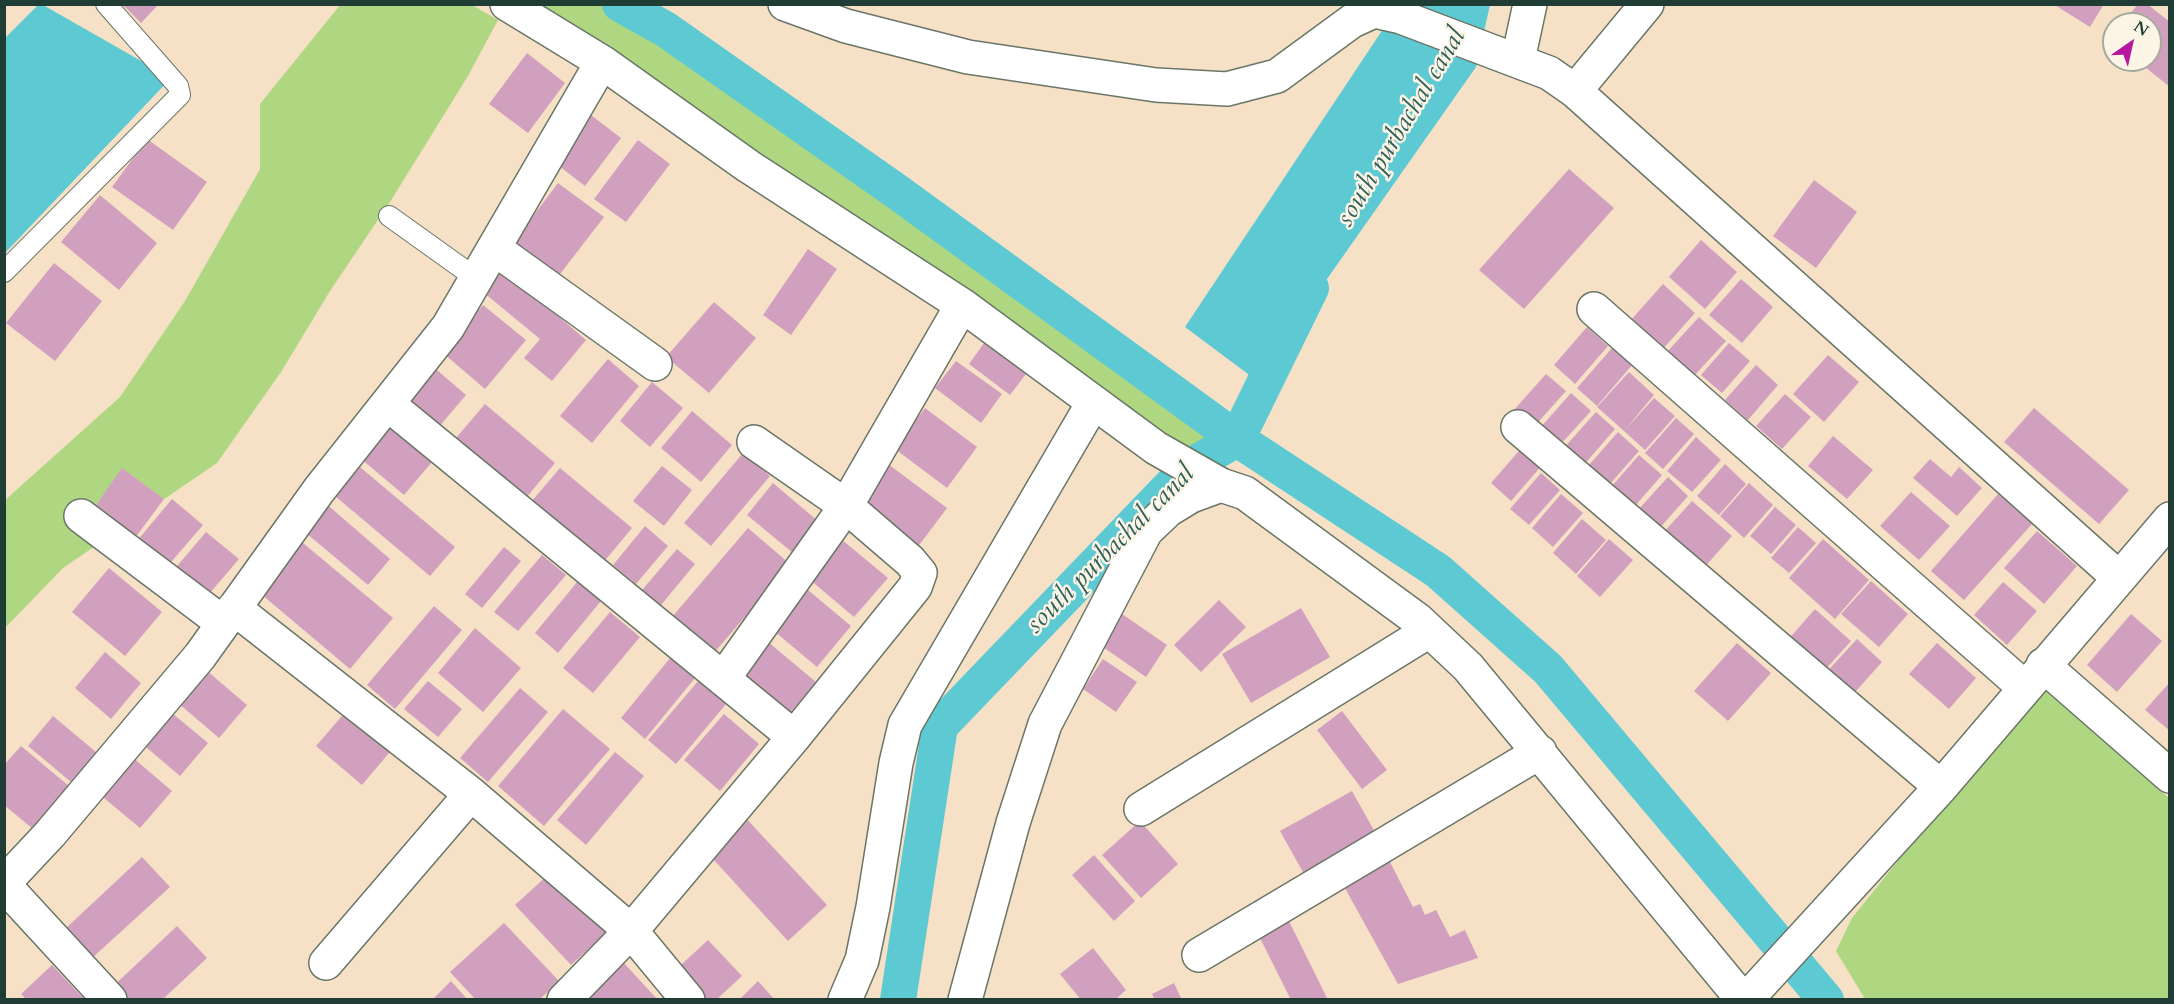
<!DOCTYPE html>
<html>
<head>
<meta charset="utf-8">
<style>
	body { margin:0 }
	#map { position:relative; width:2174px; height:1004px; overflow:hidden; background:#f6e1c7; font-family:Cardo,serif }
	canvas { display:block }
	.frame { position:absolute; inset:0; border:6px solid #1f3d34; pointer-events:none }
	.north { position:absolute; left:2102px; top:12px; width:60px; height:60px; box-sizing:border-box; background:#fcf5e5; border:2px solid #a4ab9e; border-radius:50%; rotate:34deg; font-size:16px; font-weight:700; line-height:24px; text-align:center; color:#1f3d34 }
	.north::after { content:''; display:block; margin:auto; width:21px; height:27px; background:#b5179e; clip-path:polygon(50% 0,100% 100%,50% 72%,0 100%) }
</style>
</head>
<body>
<div id="map">
<canvas width="2174" height="1004"></canvas>
<div class="frame"></div>
<div class="north">N</div>
</div>
<script>
const g = document.querySelector('canvas').getContext('2d');
g.lineJoin = 'round';
function fill(path, color) {
  g.fillStyle = color;
  g.fill(path, 'evenodd');
}
function toPath(rows) {
  const path = new Path2D();
  for (const r of rows) {
    path.moveTo(r[0], r[1]);
    for (let i = 2; i < r.length; i += 2) path.lineTo(r[i], r[i + 1]);
  }
  return path;
}
function stroke(path, color, width, dash) {
  g.strokeStyle = color;
  g.lineWidth = width;
  g.lineCap = dash ? 'butt' : 'round';
  g.setLineDash(dash || []);
  g.stroke(path);
}
function label(font, color, halo, rows, align = 'center') {
  g.font = font + ' Cardo,serif';
  g.lineWidth = 5;
  g.setLineDash([]);
  g.textBaseline = 'middle';
  g.strokeStyle = halo;
  g.fillStyle = color;
  for (const [text, x, y, turn = 0] of rows) {
    g.save();
    g.translate(x, y);
    g.rotate((+turn || 0) * Math.PI / 180);
    g.textAlign = isNaN(turn) ? turn : align;
    if (halo) g.strokeText(text, 0, 0);
    g.fillText(text, 0, 0);
    g.restore();
  }
}
fill(toPath([
	[340,5,472,5,498,20,468,76,390,202,330,291,281,372,217,463,63,568,5,628,4,501,120,397,185,301,260,169,260,104],
	[526,5,620,5,665,29,896,191,1237,439,1183,453],
	[2039,685,2169,798,2169,999,1865,999,1836,951,1852,918]
]), '#afd782');
fill(toPath([
	[38,5,43,5,171,78,5,253,5,38],
	[1396,5,1490,5,1476,67,1256,380,1185,327,1393,14]
]), '#5dc9d3');
stroke(toPath([
	[620,4,665,29,896,191,1237,439,1438,571,1548,669,1826,1000],
	[898,1000,940,726,1189,467,1237,439,1311,288]
]), '#5dc9d3', 36);
fill(toPath([
	[122,4,159,4,141,23],
	[2053,4,2104,4,2090,27],
	[2138,4,2147,4,2170,22,2170,87,2136,60,2150,60,2150,24,2122,24],
	[527,53,565,83,528,133,489,104],
	[587,112,621,138,585,186,550,159],
	[147,139,207,182,173,230,112,187],
	[638,140,670,164,626,222,594,199],
	[1569,169,1614,208,1524,309,1479,270],
	[1814,180,1857,212,1816,268,1773,236],
	[558,183,604,217,557,278,512,244],
	[100,195,157,243,119,290,61,242],
	[1701,240,1737,272,1705,309,1669,277],
	[808,249,837,269,791,335,763,315],
	[54,263,102,301,55,361,6,323],
	[503,269,586,340,552,381,524,358,540,339,483,292],
	[1741,279,1773,307,1742,343,1709,315],
	[1663,284,1695,313,1662,350,1630,321],
	[714,302,756,338,709,393,666,357],
	[483,305,526,340,485,389,443,353],
	[1699,317,1726,341,1694,376,1667,352],
	[1587,327,1608,346,1575,384,1554,365],
	[987,339,1029,370,1010,395,969,364],
	[1729,343,1750,361,1722,393,1701,375],
	[1613,347,1633,364,1597,406,1577,388],
	[1828,355,1859,382,1824,422,1793,394],
	[608,359,639,386,592,443,560,416],
	[956,361,1002,394,981,423,935,388],
	[430,364,466,395,432,435,396,404],
	[1756,365,1778,385,1748,420,1725,400],
	[1629,372,1654,395,1624,431,1597,407],
	[1546,374,1566,391,1533,428,1513,411],
	[652,382,683,408,650,447,620,421],
	[1571,393,1591,411,1560,445,1540,428],
	[1785,394,1811,417,1782,449,1756,426],
	[1654,398,1675,416,1645,450,1624,431],
	[485,404,555,463,526,498,456,438],
	[925,408,977,447,947,488,895,449],
	[2034,408,2129,490,2099,524,2004,442],
	[692,411,732,445,701,482,661,448],
	[1596,412,1615,429,1582,467,1562,450],
	[1676,418,1694,434,1663,469,1645,453],
	[381,421,432,462,404,495,354,453],
	[1618,432,1639,451,1610,484,1589,465],
	[1833,436,1873,470,1847,499,1808,466],
	[1696,437,1721,460,1692,492,1667,471],
	[1524,445,1544,463,1511,501,1491,483],
	[743,453,770,476,711,546,684,523],
	[1639,455,1662,475,1635,506,1612,486],
	[1930,459,1951,477,1959,467,1982,488,1957,516,1913,478],
	[884,461,947,508,917,548,854,501],
	[1725,464,1746,484,1719,515,1697,496],
	[662,466,692,490,664,526,633,501],
	[360,467,455,547,430,576,335,496],
	[122,468,164,499,135,538,94,508],
	[560,468,632,528,603,563,531,502],
	[1541,473,1560,490,1529,525,1510,509],
	[1668,477,1688,496,1658,530,1637,511],
	[773,483,819,522,793,553,747,515],
	[1749,483,1773,505,1744,538,1720,516],
	[1911,492,1950,526,1919,560,1880,526],
	[1561,494,1583,513,1553,547,1532,528],
	[1998,494,2032,524,1964,600,1931,571],
	[172,499,203,525,166,568,136,542],
	[323,501,390,559,368,585,300,528],
	[1692,501,1732,536,1703,569,1663,533],
	[1775,507,1796,525,1771,554,1750,536],
	[1582,519,1606,540,1576,574,1553,553],
	[645,526,668,546,636,584,613,565],
	[1798,527,1816,543,1789,573,1771,558],
	[748,528,790,564,714,653,672,617],
	[2037,531,2077,566,2044,604,2004,568],
	[206,532,239,559,204,600,172,572],
	[835,534,888,578,854,617,802,573],
	[297,538,393,618,350,669,255,589],
	[1609,539,1633,560,1600,597,1577,576],
	[1823,539,1869,580,1835,619,1789,578],
	[504,547,521,561,482,608,465,594],
	[677,549,695,564,661,605,642,590],
	[542,555,566,575,518,631,494,612],
	[109,568,162,612,125,656,72,612],
	[583,575,606,595,558,653,535,633],
	[1871,581,1908,614,1879,647,1841,614],
	[2003,582,2037,611,2007,645,1974,615],
	[802,585,851,626,817,667,768,626],
	[1219,600,1246,627,1201,672,1174,645],
	[434,606,462,630,395,709,367,685],
	[1301,608,1330,657,1251,703,1222,654],
	[1815,609,1851,641,1816,680,1780,649],
	[610,612,640,637,593,693,563,668],
	[1122,614,1167,645,1146,677,1100,645],
	[2131,614,2162,641,2117,692,2087,665],
	[475,628,521,668,483,712,438,673],
	[761,636,816,682,784,720,729,674],
	[1857,639,1882,662,1848,700,1822,677],
	[1737,643,1771,673,1728,721,1694,691],
	[1937,643,1976,678,1949,709,1909,674],
	[105,652,141,683,111,719,75,688],
	[670,658,695,678,645,739,621,718],
	[1103,659,1137,682,1116,712,1083,689],
	[199,664,247,705,219,738,171,697],
	[699,680,726,704,676,764,648,740],
	[428,681,462,709,438,737,404,709],
	[2170,682,2170,731,2145,710],
	[520,688,548,712,488,782,460,758],
	[160,703,208,743,180,776,133,736],
	[348,709,394,747,362,785,316,746],
	[563,709,610,749,544,826,498,786],
	[1342,711,1387,770,1362,789,1317,730],
	[724,714,759,744,720,791,684,760],
	[53,716,96,752,71,782,28,746],
	[21,746,69,786,33,829,4,805,4,765],
	[124,750,172,791,140,828,92,788],
	[615,752,644,776,586,845,557,820],
	[1352,791,1376,834,1304,874,1280,831],
	[741,813,827,905,788,941,703,848],
	[1140,821,1178,864,1141,898,1102,855],
	[1094,855,1135,901,1114,921,1072,875],
	[142,857,170,887,91,959,64,930],
	[1388,858,1413,907,1420,904,1425,915,1436,910,1450,937,1465,930,1478,958,1398,984,1341,881],
	[550,873,606,933,571,965,515,905],
	[1287,917,1328,1000,1291,1000,1257,932],
	[504,923,559,981,539,1000,476,1000,450,972],
	[177,926,207,958,162,1000,114,1000,107,992],
	[708,940,742,976,716,1000,693,1000,670,975],
	[1093,948,1126,990,1115,1000,1081,1000,1060,974],
	[623,962,658,1000,582,1000],
	[52,965,85,1000,27,1000,21,994],
	[451,981,468,1000,432,1000],
	[758,981,775,1000,739,1000],
	[1174,983,1182,1000,1155,1000,1152,994]
]), '#d2a0bf');
const lane = toPath([
	[389,216,477,279],
	[4,272,180,95,178,86,106,4]
]);
const street = toPath([
	[507,4,602,62,748,166,962,305,1156,448,1221,485],
	[785,4,846,26,968,57,1156,85,1227,89,1277,76,1352,21,1374,11,1401,17,1549,73,1575,91,2119,578],
	[1518,60,1530,4],
	[1575,91,1647,4],
	[495,249,655,364],
	[1594,309,2024,687],
	[389,405,794,737,915,587,920,573,910,561,846,506,962,305],
	[1518,427,1941,787],
	[81,516,223,623],
	[234,608,471,794,631,931,688,1000],
	[2043,665,2170,776],
	[723,679,846,506,754,442],
	[1141,809,1429,631],
	[4,883,50,834,200,656,319,490,448,327,602,62],
	[4,885,110,1000],
	[1199,955,1540,752],
	[326,963,471,794],
	[564,1000,631,931,794,737],
	[845,1000,862,960,873,907,896,763,905,725,1093,403],
	[965,1000,1013,823,1045,724,1146,531,1168,510,1191,496,1221,485,1245,493,1418,620,1468,667,1743,1000],
	[1746,1000,1941,787,2170,519]
]);
stroke(lane, '#6a7667', 22);
stroke(street, '#6a7667', 36);
stroke(lane, '#fff', 20);
stroke(street, '#fff', 33);
label('italic 27px', '#2e605c', '#fcf5e5', [
	["south purbachal canal",1402,128,-59],
	["south purbachal canal",1111,550,-45]
]);
</script>
</body>
</html>
